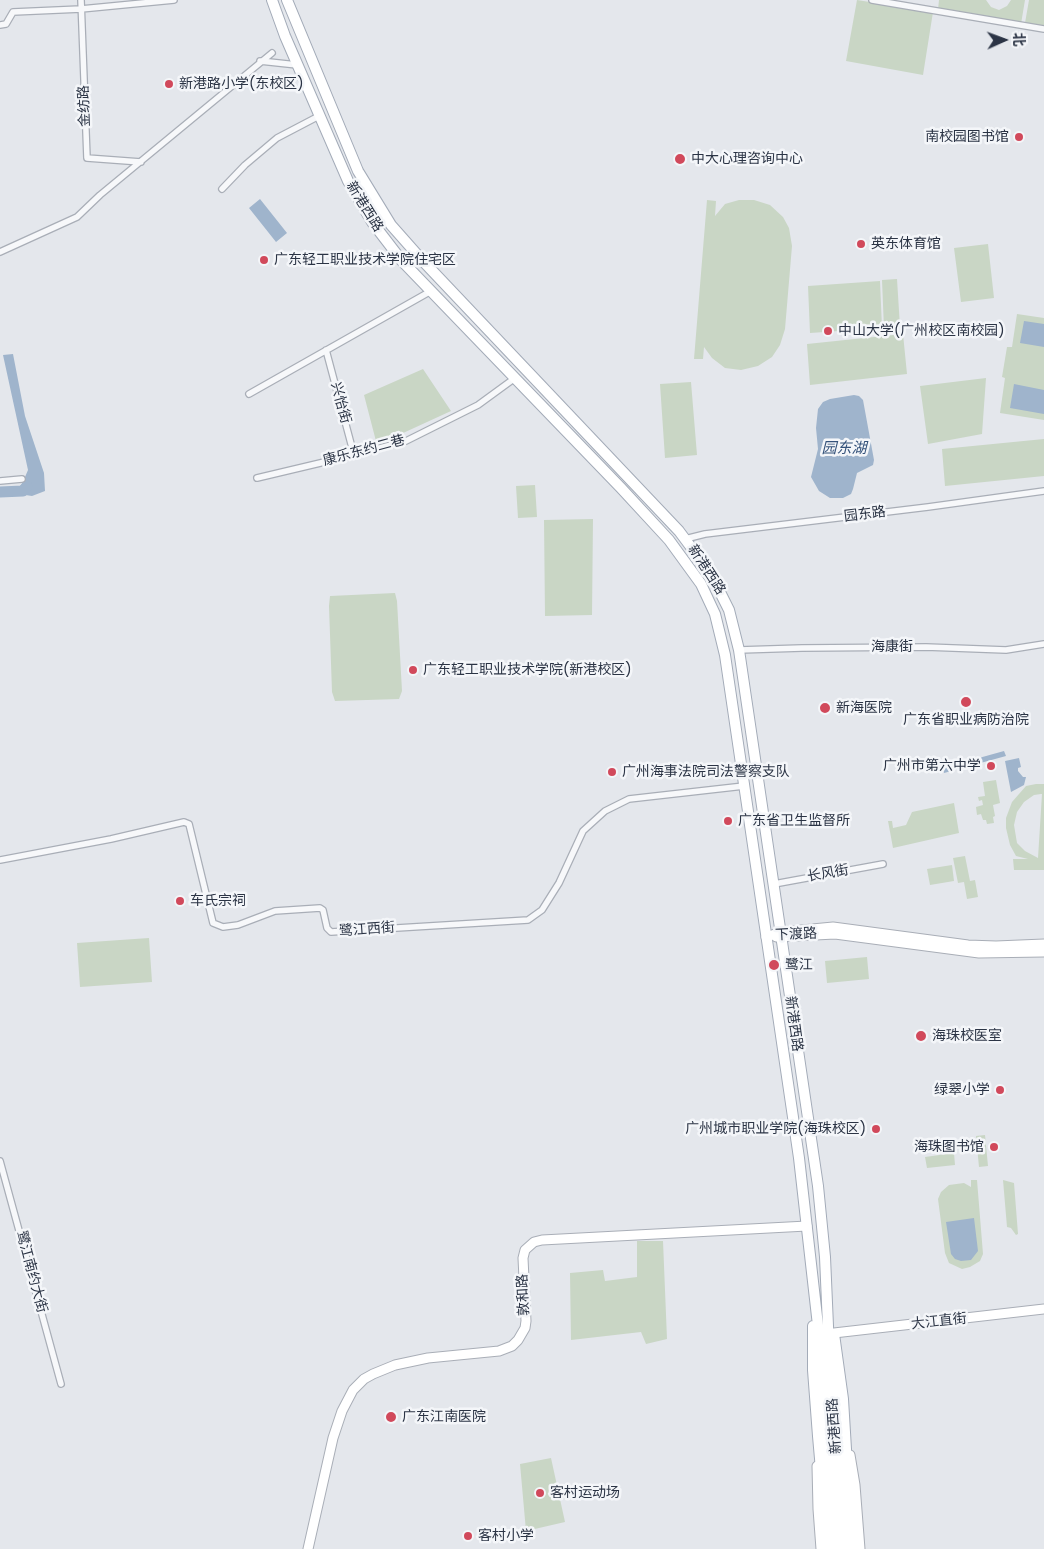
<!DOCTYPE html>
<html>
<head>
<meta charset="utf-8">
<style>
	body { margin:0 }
	#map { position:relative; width:1044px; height:1549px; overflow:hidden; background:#e4e7ec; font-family:Poppins,"Noto Sans SC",sans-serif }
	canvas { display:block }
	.north { position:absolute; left:979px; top:15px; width:50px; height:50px; -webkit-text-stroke:4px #f4f6f9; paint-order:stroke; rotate:88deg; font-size:14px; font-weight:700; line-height:20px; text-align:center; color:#2b3445 }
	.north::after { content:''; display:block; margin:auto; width:18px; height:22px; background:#2b3445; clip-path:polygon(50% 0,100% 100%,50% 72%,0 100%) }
</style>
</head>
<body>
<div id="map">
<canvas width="1044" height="1549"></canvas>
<div class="north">北</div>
</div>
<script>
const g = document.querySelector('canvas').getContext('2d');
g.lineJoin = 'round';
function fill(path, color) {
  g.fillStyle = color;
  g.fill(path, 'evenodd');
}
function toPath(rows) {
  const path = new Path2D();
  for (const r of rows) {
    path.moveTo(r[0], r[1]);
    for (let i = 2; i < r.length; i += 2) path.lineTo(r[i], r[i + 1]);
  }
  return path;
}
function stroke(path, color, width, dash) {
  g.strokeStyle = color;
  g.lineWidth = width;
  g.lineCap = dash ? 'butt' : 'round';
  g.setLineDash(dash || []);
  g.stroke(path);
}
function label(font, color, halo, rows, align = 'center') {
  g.font = font + ' Poppins,"Noto Sans SC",sans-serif';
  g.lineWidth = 5;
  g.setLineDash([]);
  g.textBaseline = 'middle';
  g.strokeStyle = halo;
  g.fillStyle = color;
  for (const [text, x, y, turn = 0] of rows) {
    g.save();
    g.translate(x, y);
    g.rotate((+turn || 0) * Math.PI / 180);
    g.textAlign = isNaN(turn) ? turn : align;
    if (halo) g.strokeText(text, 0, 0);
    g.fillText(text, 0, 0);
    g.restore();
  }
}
fill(toPath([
	[857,0,933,12,923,75,846,61],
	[939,0,986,0,991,7,999,10,1007,6,1011,0,1025,0,1021,24,938,10],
	[1029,0,1044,0,1044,26,1025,23],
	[707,200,716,201,715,216,725,204,739,200,754,200,770,205,783,217,789,228,792,246,785,329,780,345,772,357,758,366,741,370,725,368,712,358,704,347,703,359,694,359],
	[988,244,994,298,961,302,954,248],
	[897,279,900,327,884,329,882,280],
	[880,281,882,328,810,333,808,286],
	[1017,314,1044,318,1044,420,1000,413,1005,378,1002,377,1007,347,1012,347],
	[903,334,907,374,810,385,807,344],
	[423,369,451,411,377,445,364,395],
	[986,378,982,434,928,444,920,386],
	[691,382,697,455,665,458,660,384],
	[1044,439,1044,476,945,486,942,449],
	[535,485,537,517,518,518,516,486],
	[593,519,592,615,545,616,544,520],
	[395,593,397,601,402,691,399,699,335,701,332,692,329,606,330,596],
	[996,780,1000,803,993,805,995,816,993,817,994,823,987,824,986,820,983,820,981,814,977,815,976,807,983,805,982,800,979,801,978,797,985,796,983,782],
	[1036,784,1044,784,1044,870,1014,870,1013,859,1028,859,1016,856,1010,845,1006,828,1006,818,1012,802,1026,786],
	[1041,794,1042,794,1038,858,1025,851,1017,843,1014,825,1017,812,1024,802,1034,795],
	[954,803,959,833,893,848,888,821,892,821,893,828,906,825,912,812],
	[965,856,970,881,975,880,978,897,967,899,964,882,958,883,953,858],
	[952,865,954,881,930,885,927,869],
	[149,938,152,982,80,987,77,943],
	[867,957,869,979,827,983,825,961],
	[985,1135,988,1166,979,1167,976,1136],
	[954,1153,955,1165,927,1168,925,1157],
	[971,1180,977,1180,983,1254,980,1261,970,1267,962,1269,949,1263,945,1253,938,1199,941,1192,949,1185,964,1183,971,1187],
	[1003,1180,1014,1183,1018,1234,1016,1235,1011,1228,1007,1227],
	[637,1241,663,1241,667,1339,646,1344,641,1332,571,1340,570,1273,603,1270,605,1281,637,1277],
	[551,1458,565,1522,526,1531,520,1464]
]), '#c9d6c5');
fill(toPath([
	[260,199,287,233,276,242,249,208],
	[1024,321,1044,324,1044,347,1020,343],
	[13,354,25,416,44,473,45,491,32,496,12,493,22,484,28,470,3,355],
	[1014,384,1044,390,1044,414,1010,408],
	[854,395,859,396,863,400,874,460,873,465,857,473,853,489,851,494,843,498,830,498,819,491,811,477,818,449,816,428,818,409,823,402,830,399],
	[1004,751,1006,756,944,773,943,768],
	[1019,758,1021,767,1018,768,1018,771,1023,777,1026,777,1024,785,1011,792,1005,761],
	[974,1218,978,1251,971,1260,961,1261,955,1259,951,1254,946,1222]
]), '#9fb4cc');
stroke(toPath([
	[0,492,23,491,27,486]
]), '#9fb4cc', 11);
const street = toPath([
	[81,0,87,158,141,162],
	[872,0,1044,29],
	[0,25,6,24,13,12,81,9,174,0],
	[260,61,297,65],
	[222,189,245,165,277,138,319,116],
	[0,252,77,217,100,195,272,53],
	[326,350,354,455],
	[249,394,431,291],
	[257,478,354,455,406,441,478,405,515,378],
	[0,481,22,479],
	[685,539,705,534,928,507,1044,491],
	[739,650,802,648,926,647,1006,650,1044,644],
	[0,860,111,839,184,822,189,824,213,923,223,927,238,925,275,911,320,908,323,910,327,928,331,932,528,920,542,910,559,883,583,831,605,811,629,799,744,786],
	[774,884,883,864],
	[0,1161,61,1384]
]);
const secondary = toPath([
	[766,937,781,932,833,927,968,945,996,946,1044,944],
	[776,937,835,934,979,953,1044,952],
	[834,1333,1044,1309],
	[850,1455,855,1485,860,1549],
	[817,1466,818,1509,821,1549],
	[308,1549,333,1438,342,1411,353,1390,364,1379,373,1374,395,1365,428,1358,499,1351,512,1346,518,1340,525,1328,526,1321,523,1258,525,1250,534,1242,542,1240,807,1226]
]);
const primary = toPath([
	[272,0,285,36,348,181,372,222,402,261,621,488,669,540,701,584,715,614,725,655,799,1158,821,1352,836,1549],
	[287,0,358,171,391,225,422,260,679,531,711,574,729,610,739,650,818,1186,825,1257,829,1349,844,1549],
	[813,1326,813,1370,818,1436,828,1549],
	[834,1334,843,1399,852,1549]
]);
stroke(street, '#a9aeb7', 8);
stroke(secondary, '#a9aeb7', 11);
stroke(primary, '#a3abb8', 12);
stroke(street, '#f7f8fa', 5.5);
stroke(secondary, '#fff', 9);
stroke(primary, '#fff', 10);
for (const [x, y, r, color] of [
	[169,84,5,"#d1495b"],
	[1019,137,5,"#d1495b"],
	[680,159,6,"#d1495b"],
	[861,244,5,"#d1495b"],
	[264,260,5,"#d1495b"],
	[828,331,5,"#d1495b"],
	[413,670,5,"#d1495b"],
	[966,702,6,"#d1495b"],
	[825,708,6,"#d1495b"],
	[991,766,5,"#d1495b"],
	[612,772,5,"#d1495b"],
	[728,821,5,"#d1495b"],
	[180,901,5,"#d1495b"],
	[774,965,6,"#d1495b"],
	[921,1036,6,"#d1495b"],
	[1000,1090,5,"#d1495b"],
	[876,1129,5,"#d1495b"],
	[994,1147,5,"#d1495b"],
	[391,1417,6,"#d1495b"],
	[540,1493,5,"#d1495b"],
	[468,1536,5,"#d1495b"]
]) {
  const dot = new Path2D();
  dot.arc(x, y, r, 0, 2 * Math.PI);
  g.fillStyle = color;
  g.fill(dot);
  stroke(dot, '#f4f6f9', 2);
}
label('14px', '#2b3445', '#f4f6f9', [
	["新港路小学(东校区)",179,84],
	["南校园图书馆",1009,137,"right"],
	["中大心理咨询中心",691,159],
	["英东体育馆",871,244],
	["广东轻工职业技术学院住宅区",274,260],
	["中山大学(广州校区南校园)",838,331],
	["广东轻工职业技术学院(新港校区)",423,670],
	["新海医院",836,708],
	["广东省职业病防治院",966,720,"center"],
	["广州市第六中学",981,766,"right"],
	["广州海事法院司法警察支队",622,772],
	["广东省卫生监督所",738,821],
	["车氏宗祠",190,901],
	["鹭江",785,965],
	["海珠校医室",932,1036],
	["绿翠小学",990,1090,"right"],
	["广州城市职业学院(海珠校区)",866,1129,"right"],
	["海珠图书馆",984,1147,"right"],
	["广东江南医院",402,1417],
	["客村运动场",550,1493],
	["客村小学",478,1536]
], 'left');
label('14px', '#2b3445', '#f4f6f9', [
	["金纺路",85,106,-92],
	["新港西路",364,207,58],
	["兴怡街",340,403,75],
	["康乐东约二巷",364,451,-15],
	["园东路",865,515,-7],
	["新港西路",706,570,57],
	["海康街",892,647],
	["长风街",828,874,-10],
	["鹭江西街",367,930,-4],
	["下渡路",796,935,-3],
	["新港西路",793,1024,82],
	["鹭江南约大街",31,1272,75],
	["敦和路",524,1295,-93],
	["大江直街",939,1322,-6],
	["新港西路",835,1426,-94]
]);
label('italic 15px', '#34527a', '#f4f6f9', [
	["园东湖",844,449]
]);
</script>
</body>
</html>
